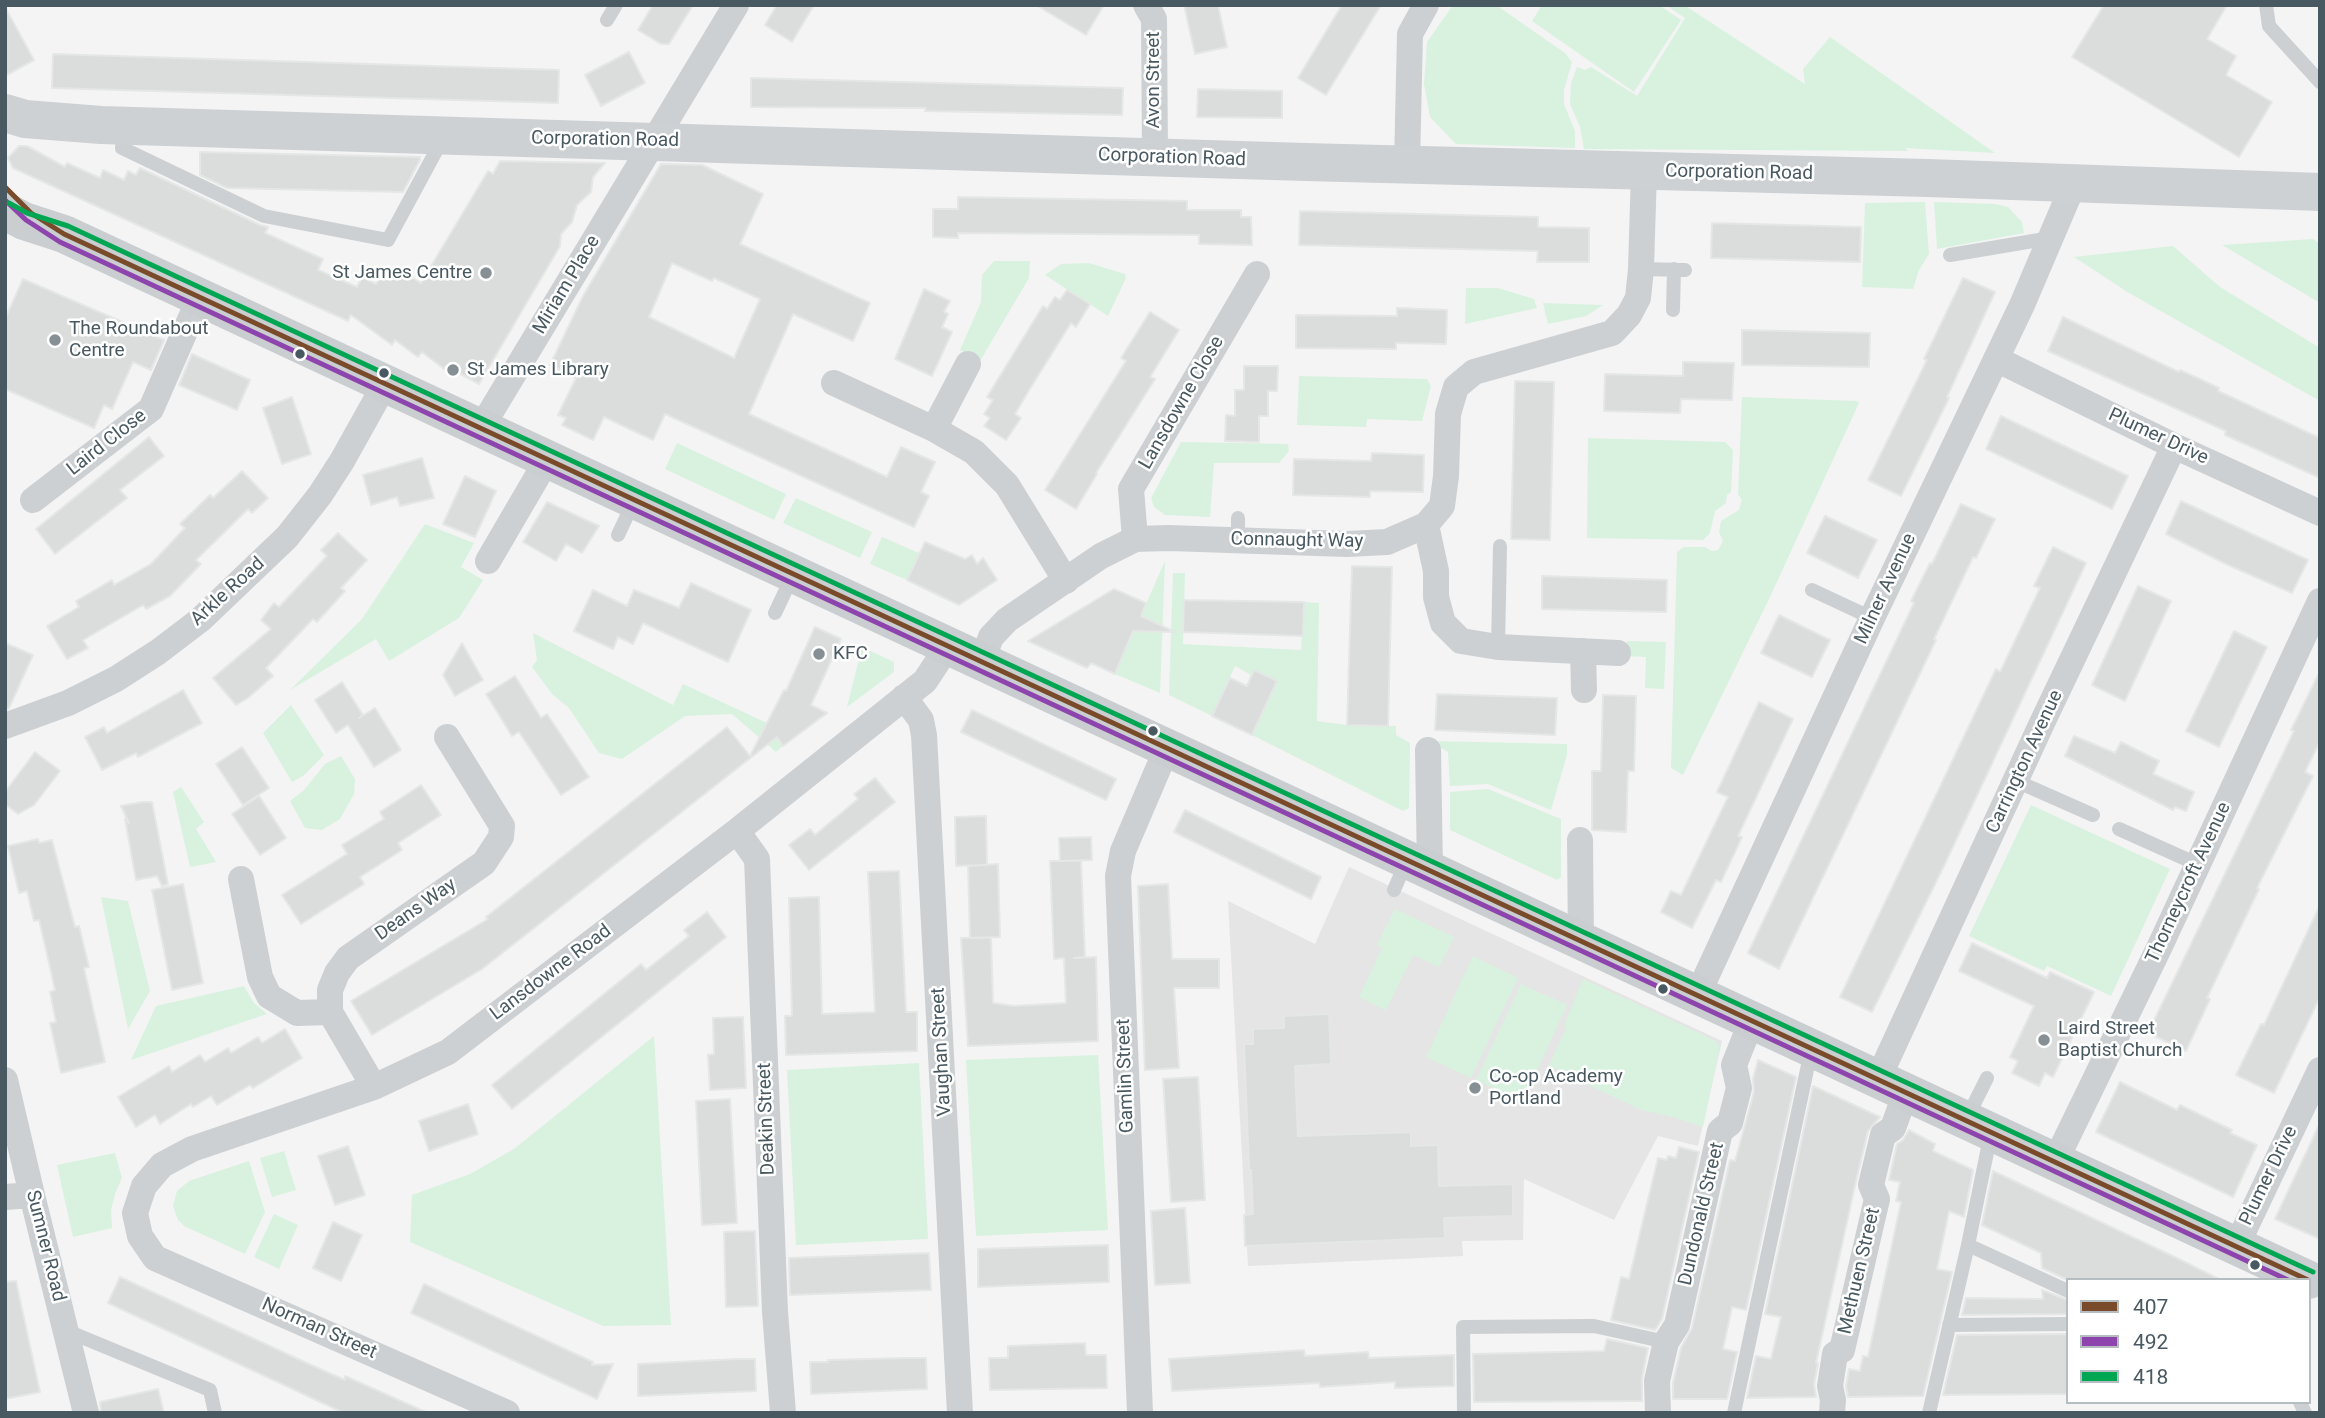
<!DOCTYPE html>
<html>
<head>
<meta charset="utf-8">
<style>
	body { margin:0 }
	#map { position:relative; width:2325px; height:1418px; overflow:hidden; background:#f4f4f4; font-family:Roboto,sans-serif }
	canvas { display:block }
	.frame { position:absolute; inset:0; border:7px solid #495961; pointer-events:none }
	.legend { position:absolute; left:2066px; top:1278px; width:245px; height:126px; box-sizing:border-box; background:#fff; border:2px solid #b6bdc0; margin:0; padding:9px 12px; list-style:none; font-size:21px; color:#495961 }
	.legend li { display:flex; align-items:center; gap:14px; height:35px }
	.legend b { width:35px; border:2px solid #b6bdc0 }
</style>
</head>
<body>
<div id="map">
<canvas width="2325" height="1418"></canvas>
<div class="frame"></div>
<ul class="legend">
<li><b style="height:9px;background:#7a4b2a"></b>407</li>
<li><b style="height:9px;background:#8e44ad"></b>492</li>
<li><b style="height:9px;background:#00a651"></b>418</li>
</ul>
</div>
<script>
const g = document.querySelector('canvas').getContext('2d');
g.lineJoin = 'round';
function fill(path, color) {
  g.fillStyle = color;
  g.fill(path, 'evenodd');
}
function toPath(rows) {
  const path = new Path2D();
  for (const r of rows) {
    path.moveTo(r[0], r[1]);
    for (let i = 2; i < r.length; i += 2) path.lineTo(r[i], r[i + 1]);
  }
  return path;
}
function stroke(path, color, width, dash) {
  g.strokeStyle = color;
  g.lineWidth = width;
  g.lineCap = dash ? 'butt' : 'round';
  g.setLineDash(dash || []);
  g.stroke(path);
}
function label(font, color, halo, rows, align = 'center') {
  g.font = font + ' Roboto,sans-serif';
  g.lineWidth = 5;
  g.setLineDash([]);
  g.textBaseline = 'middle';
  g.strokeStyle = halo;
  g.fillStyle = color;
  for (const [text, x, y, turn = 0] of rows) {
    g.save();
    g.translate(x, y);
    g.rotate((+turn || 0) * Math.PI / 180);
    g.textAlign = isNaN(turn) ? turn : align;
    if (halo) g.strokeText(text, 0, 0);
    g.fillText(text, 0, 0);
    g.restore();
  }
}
fill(toPath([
	[1349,867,1722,1041,1698,1146,1658,1136,1614,1220,1524,1179,1523,1240,1462,1241,1463,1256,1248,1266,1228,901,1315,944]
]), '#e5e5e6');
fill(toPath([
	[1453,5,1496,5,1565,53,1572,62,1564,90,1564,104,1575,131,1575,148,1456,144,1430,117,1424,84,1427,42],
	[1542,5,1659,5,1681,20,1634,92,1532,21],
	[1666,5,1684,5,1805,84,1803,69,1830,37,1995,153,1905,148,1908,151,1584,149,1580,127,1570,104,1571,83,1577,67,1585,70,1591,67,1637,96,1685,18],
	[1925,202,1929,254,1919,270,1913,289,1862,287,1865,203],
	[1934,202,1995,204,2008,207,2022,222,2024,233,1937,249],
	[2313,239,2320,244,2320,303,2222,245],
	[2173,246,2220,287,2320,348,2320,401,2129,293,2074,257],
	[994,261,1030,261,1029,278,980,361,960,350,981,302,982,275],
	[1089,263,1125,274,1126,278,1108,316,1045,275,1061,264],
	[1466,288,1498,288,1534,299,1537,308,1465,324],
	[1543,303,1603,305,1586,316,1548,324],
	[1299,376,1427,379,1431,386,1422,421,1367,419,1366,427,1297,425],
	[1742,397,1857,401,1859,403,1770,597,1683,775,1671,768,1677,552,1684,547,1705,547,1712,551,1718,550,1723,541,1719,532,1721,521,1739,510,1742,500,1738,494],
	[1588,438,1725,442,1733,450,1731,492,1727,495,1726,503,1715,511,1710,533,1703,540,1587,538],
	[1181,442,1288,444,1289,451,1279,463,1214,463,1210,517,1165,515,1154,507,1151,498],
	[677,443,786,494,774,520,665,469],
	[796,498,872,532,860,558,783,523],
	[425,524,474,543,461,567,483,580,459,618,389,661,376,639,290,690,362,619],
	[882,537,919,553,907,580,870,564],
	[1165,561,1160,693,1115,674],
	[1173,573,1185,573,1183,644,1301,650,1304,602,1319,603,1317,721,1347,725,1396,726,1396,735,1410,743,1409,808,1403,811,1252,735,1277,681,1254,670,1251,675,1235,666,1212,716,1169,695],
	[533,633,673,705,683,684,767,723,783,746,776,752,732,714,685,716,622,759,599,753,569,708,552,694,532,667,537,660],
	[1627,641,1666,642,1664,689,1645,688,1646,657,1626,656],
	[862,647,894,662,894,672,847,707],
	[291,705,324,755,303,776,292,782,263,733],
	[1429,741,1567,744,1567,755,1551,810,1488,784,1450,786,1448,752],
	[341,756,355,779,354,794,340,819,322,830,305,828,290,801,304,790,325,764],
	[181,787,204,822,196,829,216,862,190,867,173,792],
	[1488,789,1561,819,1561,877,1557,880,1450,830,1450,792],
	[2031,805,2170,869,2111,996,2047,966,2044,971,1969,936],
	[101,897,128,901,150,991,128,1029],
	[1395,909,1454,937,1439,967,1413,955,1386,1010,1359,997,1382,948,1377,945],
	[1473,956,1518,978,1471,1078,1426,1057],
	[1583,979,1714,1040,1719,1045,1719,1051,1703,1127,1673,1117,1641,1110,1549,1066,1566,1028,1564,1025],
	[1521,984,1567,1005,1523,1101,1476,1080],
	[244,986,254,1003,267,1014,131,1060,156,1006],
	[654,1036,671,1325,603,1326,410,1242,412,1195,470,1174,514,1149],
	[1098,1055,1108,1230,976,1236,966,1060],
	[919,1063,928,1239,796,1245,787,1070],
	[284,1151,296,1190,272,1197,260,1158],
	[115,1153,122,1178,115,1194,111,1210,112,1228,73,1237,57,1165],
	[249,1161,265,1212,245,1254,184,1226,178,1220,173,1206,177,1191,189,1181],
	[274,1214,298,1225,279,1269,254,1257]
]), '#d8f2df');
const building = toPath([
	[653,5,693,5,669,44,661,44,638,30,653,5],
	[777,5,814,5,792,42,765,25,777,5],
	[1036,5,1104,5,1086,35,1036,5],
	[1184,5,1218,5,1227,47,1195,54,1184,5],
	[1342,5,1381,5,1326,95,1298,78,1342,5],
	[2104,5,2227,5,2207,39,2236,56,2226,75,2272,102,2239,157,2072,57,2104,5],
	[5,7,34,60,5,76,5,7],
	[629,52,645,83,601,106,585,75,629,52],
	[53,54,559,70,558,103,52,88,53,54],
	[751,78,1123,88,1122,115,925,111,926,108,751,107,751,78],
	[1198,89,1282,91,1282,118,1197,117,1198,89],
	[19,146,27,146,65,167,67,163,100,178,103,170,124,180,128,171,136,175,140,168,260,225,268,227,265,233,323,259,318,270,357,287,362,277,376,284,386,267,399,275,401,271,421,283,488,171,493,174,500,161,605,163,593,177,591,192,577,205,572,222,561,234,560,246,479,384,446,366,444,369,422,352,418,357,395,340,392,345,351,315,348,321,13,168,8,158,19,146],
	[200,152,417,157,420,157,420,160,403,192,227,188,200,175,200,152],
	[661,164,702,165,763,194,740,244,870,303,853,341,793,314,749,414,887,477,901,447,935,462,921,492,929,496,914,527,665,414,653,440,604,417,593,440,562,425,566,418,558,415,576,378,550,365,583,296,661,164],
	[672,263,712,281,714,278,760,299,734,358,649,317,672,263],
	[958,197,1187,201,1187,210,1241,210,1241,217,1251,217,1252,245,1199,244,1199,235,958,233,958,238,933,237,933,209,958,209,958,197],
	[1300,211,1538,217,1538,227,1589,228,1589,262,1537,262,1538,251,1299,245,1300,211],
	[1712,223,1861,227,1860,262,1711,258,1712,223],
	[1963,278,1995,292,1947,397,1949,398,1901,496,1868,480,1927,360,1924,359,1963,278],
	[23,279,164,340,151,370,133,362,112,409,104,405,94,428,5,389,5,319,23,279],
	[924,289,950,301,944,312,948,314,942,327,952,332,932,376,895,359,924,289],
	[1067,290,1090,304,1076,327,1071,323,1028,392,1015,414,1021,418,1006,440,984,426,990,418,984,414,993,400,987,397,1043,306,1047,309,1055,297,1060,300,1067,290],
	[1397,308,1447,310,1446,344,1396,343,1396,349,1296,348,1296,315,1397,316,1397,308],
	[1150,312,1179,330,1150,377,1155,379,1096,473,1097,474,1076,509,1045,490,1126,361,1121,358,1150,312],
	[2063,317,2179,372,2180,370,2200,379,2219,388,2218,391,2320,438,2320,478,2225,435,2226,431,2048,351,2063,317],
	[1742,330,1870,333,1869,367,1742,365,1742,330],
	[192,354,250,380,237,410,179,385,192,354],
	[1683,362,1734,363,1732,400,1681,399,1680,413,1604,411,1605,374,1683,376,1683,362],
	[1244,366,1278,366,1277,391,1268,391,1268,416,1259,416,1259,442,1225,441,1226,415,1235,416,1235,390,1244,390,1244,366],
	[1515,381,1554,382,1550,540,1511,539,1515,381],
	[292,397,311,454,282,464,263,408,292,397],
	[2001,416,2128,476,2112,509,1986,449,2001,416],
	[149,437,164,456,120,490,127,498,55,554,36,529,149,437],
	[1372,453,1424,455,1423,492,1370,491,1370,497,1293,495,1294,459,1371,461,1372,453],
	[422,458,434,498,400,506,397,497,371,505,363,475,422,458],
	[242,471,268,498,252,513,248,509,196,560,201,564,170,596,146,609,143,605,83,640,88,648,67,659,47,626,79,607,76,601,112,580,114,585,151,564,185,528,180,524,210,495,213,498,242,471],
	[465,476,496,491,475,537,443,524,465,476],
	[2181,501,2308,560,2292,593,2228,565,2166,534,2181,501],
	[547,502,599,526,582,553,566,544,556,561,523,542,547,502],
	[1961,504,1995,519,1976,558,1973,557,1934,639,1936,640,1779,969,1748,953,1914,603,1911,601,1930,563,1932,564,1961,504],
	[1825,516,1877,540,1858,578,1807,553,1825,516],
	[338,533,367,560,341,588,345,591,317,622,313,619,266,668,273,676,248,698,236,705,213,678,271,629,261,620,274,603,279,607,327,556,321,550,338,533],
	[925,542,965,559,972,555,977,564,983,558,997,580,959,605,907,580,925,542],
	[2053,547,2086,563,1944,866,1872,1012,1840,997,1996,669,2000,672,2040,588,2034,586,2053,547],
	[1352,566,1392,567,1388,726,1347,725,1352,566],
	[1542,576,1667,580,1666,612,1542,609,1542,576],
	[691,583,751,610,728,662,643,623,633,644,618,637,613,649,574,631,593,590,627,606,634,590,679,608,691,583],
	[2138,586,2171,601,2125,701,2092,685,2138,586],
	[1114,589,1146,603,1141,616,1175,632,1133,631,1115,674,1091,663,1087,668,1028,641,1114,589],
	[1184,600,1304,602,1303,636,1183,632,1184,600],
	[1779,615,1830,640,1812,677,1761,653,1779,615],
	[815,627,841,639,811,705,827,713,783,746,777,737,482,969,372,1035,351,1001,488,919,486,917,727,727,750,756,784,690,786,691,815,627],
	[2234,631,2267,647,2219,747,2186,731,2234,631],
	[5,643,33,655,9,708,5,709,5,643],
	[462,643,483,680,455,696,443,675,462,643],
	[1254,670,1277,681,1252,735,1212,716,1230,678,1247,686,1254,670],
	[2320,671,2320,741,2305,772,2313,776,2257,888,2259,889,2207,998,2210,999,2186,1051,2148,1033,2294,731,2291,730,2320,671],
	[515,676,541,718,547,714,589,777,561,795,519,732,512,736,486,694,515,676],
	[342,682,363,715,359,718,375,708,401,750,374,767,348,725,336,733,315,700,342,682],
	[183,690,202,723,138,757,136,753,102,770,85,737,104,727,107,733,183,690],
	[1437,694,1557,698,1555,735,1435,730,1437,694],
	[1603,695,1636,696,1634,771,1628,771,1626,832,1592,830,1592,771,1601,771,1603,695],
	[1759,702,1793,719,1738,836,1742,837,1721,882,1716,880,1692,928,1661,912,1671,891,1681,895,1728,797,1717,792,1759,702],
	[972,710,1116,779,1106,800,961,732,972,710],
	[2074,736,2115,753,2121,742,2159,761,2153,774,2194,792,2186,811,2175,807,2173,810,2065,756,2074,736],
	[242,747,269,788,243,805,216,764,242,747],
	[35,752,60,771,34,805,18,814,5,804,5,792,35,752],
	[875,778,895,802,809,870,789,845,810,829,815,835,858,799,854,794,875,778],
	[421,785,441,815,398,843,402,850,360,877,364,884,301,924,282,895,347,854,342,845,384,819,380,812,421,785],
	[259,796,286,838,260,855,232,814,259,796],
	[142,802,152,802,168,884,162,886,157,876,136,880,125,819,129,823,121,806,142,802],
	[1185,810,1321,877,1311,899,1174,832,1185,810],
	[986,816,987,865,956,866,955,817,986,816],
	[1091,837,1092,860,1060,861,1059,838,1091,837],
	[38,839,39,843,52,840,75,927,79,926,89,967,84,968,105,1062,61,1073,50,1023,56,1022,50,992,55,990,47,954,39,920,34,921,27,891,19,893,8,846,38,839],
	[1050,861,1081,861,1085,957,1074,958,1096,957,1098,1041,968,1046,961,938,970,938,968,866,998,864,1000,937,971,938,991,938,993,1003,1014,1006,1066,1003,1064,958,1054,959,1050,861],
	[899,871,906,1012,917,1012,917,1051,786,1055,785,1016,792,1016,789,898,819,897,822,1014,875,1012,868,872,899,871],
	[183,884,203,983,172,990,152,890,183,884],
	[1168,884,1172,959,1219,959,1219,988,1174,988,1179,1068,1145,1070,1138,886,1168,884],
	[2320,905,2320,997,2274,1093,2236,1075,2261,1024,2264,1025,2320,905],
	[707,912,726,937,512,1109,492,1085,641,964,646,970,689,936,684,930,707,912],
	[1972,943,2047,978,2050,972,2094,992,2053,1077,2045,1073,2039,1086,2012,1073,2018,1061,2010,1057,2034,1006,1959,971,1972,943],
	[1329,1014,1331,1064,1295,1066,1298,1136,1411,1132,1411,1146,1438,1145,1439,1186,1513,1184,1513,1216,1444,1218,1445,1238,1245,1246,1244,1215,1253,1214,1251,1170,1249,1170,1244,1044,1253,1044,1253,1029,1284,1028,1284,1016,1329,1014],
	[743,1017,746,1088,710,1090,708,1055,714,1054,713,1018,743,1017],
	[285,1029,302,1058,253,1088,250,1085,217,1105,211,1096,193,1107,191,1104,160,1124,155,1115,136,1127,118,1097,169,1066,172,1072,200,1055,205,1062,228,1048,231,1053,258,1037,262,1043,285,1029],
	[1758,1060,1796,1077,1746,1310,1732,1307,1723,1349,1737,1352,1727,1399,1673,1399,1673,1383,1681,1348,1692,1328,1730,1160,1735,1161,1754,1092,1753,1079,1758,1060],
	[1198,1077,1205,1200,1171,1202,1163,1079,1198,1077],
	[2120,1082,2177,1110,2180,1105,2232,1130,2230,1133,2257,1145,2233,1197,2096,1132,2120,1082],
	[1813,1086,1880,1117,1868,1131,1856,1181,1816,1363,1818,1363,1814,1384,1816,1397,1747,1398,1756,1356,1771,1359,1781,1317,1765,1314,1813,1086],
	[730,1099,737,1223,702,1225,696,1101,730,1099],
	[468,1104,478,1134,429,1151,419,1121,468,1104],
	[2320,1123,2320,1239,2275,1219,2320,1123],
	[1909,1130,1935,1144,1933,1151,1973,1170,1964,1217,1949,1211,1937,1269,1952,1272,1923,1396,1848,1397,1846,1386,1849,1369,1860,1371,1863,1356,1868,1357,1901,1202,1896,1201,1900,1182,1889,1180,1897,1144,1903,1140,1909,1130],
	[348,1146,365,1195,335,1205,318,1156,348,1146],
	[1679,1147,1699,1152,1662,1319,1655,1330,1611,1320,1621,1277,1629,1279,1658,1158,1667,1160,1668,1156,1676,1158,1679,1147],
	[1993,1171,2181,1260,2221,1280,2068,1280,2042,1268,2041,1253,1982,1225,1993,1171],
	[1185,1208,1190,1283,1155,1285,1151,1211,1185,1208],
	[333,1222,362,1235,341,1281,313,1268,333,1222],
	[755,1231,758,1306,726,1307,724,1232,755,1231],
	[1108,1245,1109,1282,978,1287,978,1249,1108,1245],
	[929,1253,931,1290,790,1295,789,1258,929,1253],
	[120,1277,309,1364,345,1380,345,1376,428,1413,344,1413,108,1303,120,1277],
	[16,1281,40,1392,5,1399,5,1282,16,1281],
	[424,1284,593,1362,592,1365,613,1364,597,1399,411,1313,424,1284],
	[2042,1290,2068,1300,2068,1314,1962,1315,1966,1298,2043,1299,2042,1290],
	[2068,1334,2068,1394,1943,1395,1957,1335,2068,1334],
	[1607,1339,1648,1348,1642,1378,1642,1401,1474,1402,1473,1354,1604,1351,1607,1339],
	[1085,1343,1086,1355,1106,1355,1107,1388,990,1390,989,1358,1008,1358,1008,1346,1085,1343],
	[1304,1350,1305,1356,1368,1352,1369,1358,1454,1355,1454,1386,1395,1388,1395,1382,1320,1387,1319,1383,1172,1391,1169,1359,1304,1350],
	[905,1358,926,1358,927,1389,811,1394,810,1362,828,1362,828,1360,905,1358],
	[736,1359,755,1359,756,1391,638,1396,638,1364,736,1359],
	[158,1389,164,1413,101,1413,100,1402,158,1389]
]);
fill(building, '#dbdddd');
stroke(building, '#e5e6e6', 2);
stroke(toPath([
	[2266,5,2269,26,2320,82],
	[607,20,616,5],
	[123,128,122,148,264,216,388,240,442,140],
	[1950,255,2051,238],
	[1641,269,1685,270],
	[1673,310,1674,269],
	[618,535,634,501],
	[1238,540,1238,518],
	[1812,590,1872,618],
	[775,613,793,575],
	[1498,647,1500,546],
	[2016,781,2093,815],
	[2119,829,2197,864],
	[1394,890,1406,862],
	[1966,1120,1987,1078],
	[1968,1245,1991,1133],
	[1949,1325,2068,1324],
	[67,1331,210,1390,215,1413],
	[2300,1402,2305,1413],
	[1464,1413,1463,1327,1594,1326,1666,1342],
	[1734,1413,1811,1051],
	[1929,1413,1968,1245,2068,1291]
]), '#cdd0d2', 14);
stroke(toPath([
	[1146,5,1154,19,1155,157],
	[1407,164,1410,34,1426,5],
	[1996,359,2174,446,2320,513],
	[834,383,934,429,974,452,1007,485,1066,581],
	[481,428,736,5],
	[934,429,968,364],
	[33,500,151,409,200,297],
	[1426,525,1436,571,1436,597,1443,623,1461,641,1498,647,1618,653],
	[1135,539,1131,489,1257,274],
	[488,561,547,460],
	[1583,651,1584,690],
	[982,661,991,637,1007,620,1101,556,1135,539,1169,538,1347,544,1387,542,1426,525,1442,506,1446,476,1448,414,1456,387,1474,372,1612,333,1629,315,1638,298,1641,269,1644,171],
	[904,697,921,720,924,735,960,1413],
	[5,726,68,703,116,679,158,652,200,620,287,537,320,495,342,461,385,384],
	[1428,750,1430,871],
	[737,831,757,859,775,1312,783,1413],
	[1580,840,1581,941],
	[241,879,260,977,269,996,297,1013,330,1012],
	[1698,994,1872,618,2022,305,2074,183],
	[1878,1079,2042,723,2174,446],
	[5,1080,32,1195,86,1413],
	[374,1087,330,1012,330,990,337,973,348,958,484,863,501,837,502,826,447,737],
	[2055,1162,2160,946,2320,601],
	[5,1197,32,1195],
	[2237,1245,2320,1070],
	[507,1413,155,1258,140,1236,135,1213,144,1186,162,1165,192,1149,374,1087,448,1052,737,831,925,681,948,646],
	[1140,1413,1118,876,1123,851,1167,748],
	[1658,1413,1657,1381,1666,1342,1677,1325,1720,1131,1730,1123,1739,1088,1734,1065,1752,1020],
	[1832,1413,1833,1400,1830,1386,1835,1354,1842,1350,1877,1199,1871,1185,1883,1135,1893,1128,1906,1092]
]), '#cdd0d2', 26);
stroke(toPath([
	[5,113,25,119,101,125,1305,162,1928,178,2320,192]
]), '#cdd1d4', 38);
stroke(toPath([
	[5,211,24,221,64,234,2309,1280]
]), '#caced0', 38);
stroke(toPath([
	[5,187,31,213,64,234,2308,1280]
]), '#7a4b2a', 5);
stroke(toPath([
	[5,200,26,220,60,242,2288,1280]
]), '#8e44ad', 5);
stroke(toPath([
	[9,203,27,213,68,226,2313,1272]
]), '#00a651', 5);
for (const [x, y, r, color] of [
	[486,273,7,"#858f94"],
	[55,340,7,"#858f94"],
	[300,354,6,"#495961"],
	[453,370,7,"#858f94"],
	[384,373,6,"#495961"],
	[819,654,7,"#858f94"],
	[1153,731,6,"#495961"],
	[1663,989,6,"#495961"],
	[2044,1040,7,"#858f94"],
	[1475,1088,7,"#858f94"],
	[2255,1265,6,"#495961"]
]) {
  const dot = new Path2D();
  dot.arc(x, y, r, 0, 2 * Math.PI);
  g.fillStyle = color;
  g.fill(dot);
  stroke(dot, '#fff', 2.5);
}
label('19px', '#495961', '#fff', [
	["Avon Street",1154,80,-90],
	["Corporation Road",605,140,1],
	["Corporation Road",1172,158,2],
	["Corporation Road",1739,173,1],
	["Miriam Place",567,285,-59],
	["Lansdowne Close",1182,403,-60],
	["Plumer Drive",2158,437,25],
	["Laird Close",107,443,-38],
	["Connaught Way",1297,541,1],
	["Milner Avenue",1886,589,-65],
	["Arkle Road",228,592,-42],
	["Carrington Avenue",2025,762,-65],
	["Thorneycroft Avenue",2189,883,-65],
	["Deans Way",416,910,-35],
	["Lansdowne Road",551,973,-37],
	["Vaughan Street",942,1052,-93],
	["Gamlin Street",1126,1076,-92],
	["Deakin Street",767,1119,-92],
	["Plumer Drive",2269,1176,-64],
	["Dundonald Street",1702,1214,-77],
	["Sumner Road",45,1246,76],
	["Methuen Street",1860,1271,-77],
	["Norman Street",319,1329,24]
]);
label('19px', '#495961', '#fff', [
	["St James Centre",472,273,"right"],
	["The Roundabout",69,329],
	["Centre",69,351],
	["St James Library",467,370],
	["KFC",833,654],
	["Laird Street",2058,1029],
	["Baptist Church",2058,1051],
	["Co-op Academy",1489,1077],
	["Portland",1489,1099]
], 'left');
</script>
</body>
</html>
